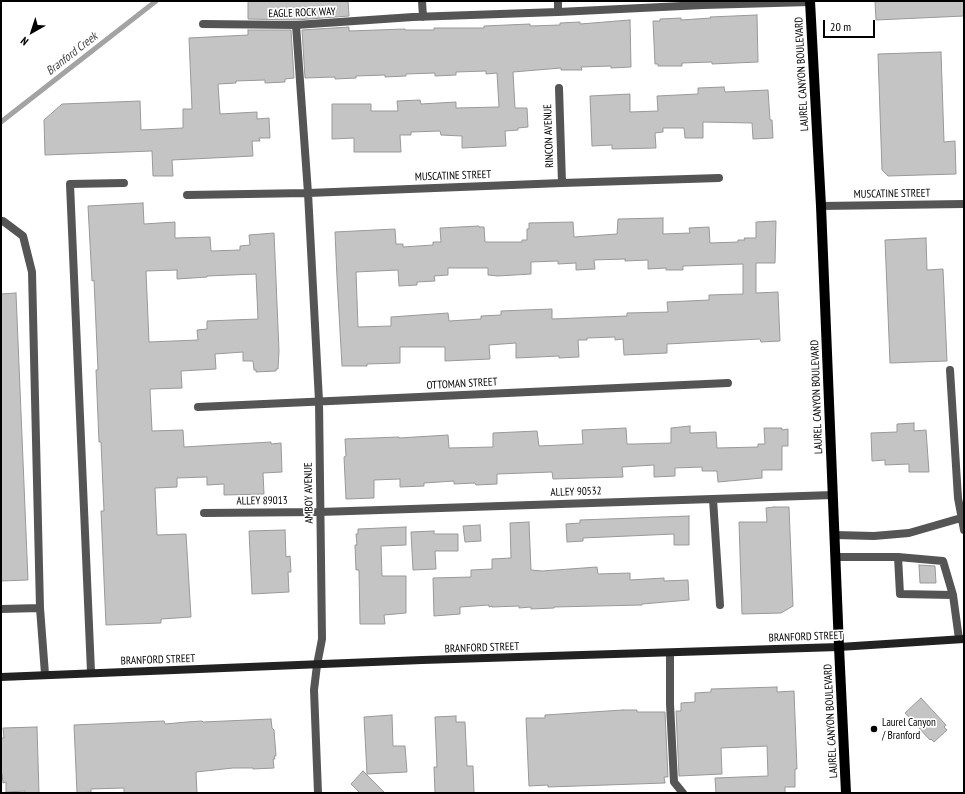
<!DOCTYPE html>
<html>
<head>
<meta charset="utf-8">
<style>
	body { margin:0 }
	#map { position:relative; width:965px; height:794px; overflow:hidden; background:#fff; font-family:"PT Sans Narrow",sans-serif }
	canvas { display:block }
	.frame { position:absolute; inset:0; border:2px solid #000; pointer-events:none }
	.north { position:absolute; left:12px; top:12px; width:40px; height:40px; -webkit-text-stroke:3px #fff; paint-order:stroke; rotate:219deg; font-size:11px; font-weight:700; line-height:16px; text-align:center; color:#000 }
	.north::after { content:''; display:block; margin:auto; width:14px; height:18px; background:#000; clip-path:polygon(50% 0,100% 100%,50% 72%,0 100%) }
	.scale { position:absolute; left:823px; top:20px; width:52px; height:18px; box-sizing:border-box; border:2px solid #000; border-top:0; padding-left:5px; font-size:12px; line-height:14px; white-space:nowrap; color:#000; -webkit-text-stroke:3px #fff; paint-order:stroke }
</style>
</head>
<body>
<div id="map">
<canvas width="965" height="794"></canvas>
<div class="frame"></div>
<div class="north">N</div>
<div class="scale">20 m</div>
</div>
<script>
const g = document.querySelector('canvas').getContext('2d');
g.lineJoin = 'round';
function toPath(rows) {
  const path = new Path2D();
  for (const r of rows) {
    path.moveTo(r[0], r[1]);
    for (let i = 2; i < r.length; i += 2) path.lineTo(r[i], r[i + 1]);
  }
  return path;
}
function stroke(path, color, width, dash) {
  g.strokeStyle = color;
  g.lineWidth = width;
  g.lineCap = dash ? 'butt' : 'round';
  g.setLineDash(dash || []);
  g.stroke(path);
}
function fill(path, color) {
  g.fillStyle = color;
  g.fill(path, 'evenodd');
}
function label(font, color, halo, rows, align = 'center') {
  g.font = font + ' "PT Sans Narrow",sans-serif';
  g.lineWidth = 3.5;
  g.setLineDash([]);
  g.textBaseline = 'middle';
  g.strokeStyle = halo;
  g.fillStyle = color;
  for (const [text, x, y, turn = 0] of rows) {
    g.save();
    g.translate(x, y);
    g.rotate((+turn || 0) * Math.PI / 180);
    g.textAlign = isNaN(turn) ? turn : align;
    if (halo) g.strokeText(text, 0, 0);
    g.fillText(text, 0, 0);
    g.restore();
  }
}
stroke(toPath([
	[1,122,156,1]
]), '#a3a3a3', 5);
const building = toPath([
	[248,1,348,1,349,16,296,20,248,19,248,1],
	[875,1,964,1,964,16,876,20,875,1],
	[757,15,758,62,712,64,712,62,682,63,682,66,658,66,658,64,655,64,653,21,660,21,660,19,681,18,681,20,711,18,710,17,757,15],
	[630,20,631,67,611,68,611,66,581,67,582,70,561,70,561,68,513,72,515,108,527,108,528,127,518,128,518,130,505,131,506,146,462,148,462,136,441,135,440,131,411,132,411,135,400,135,401,152,354,152,354,138,332,139,332,104,371,104,371,111,398,111,397,101,420,100,421,104,456,102,456,108,499,107,497,73,486,74,486,71,456,72,456,75,435,76,435,73,406,74,406,76,385,77,385,75,356,76,356,78,335,79,335,77,305,78,302,30,349,27,349,31,405,29,405,30,434,30,434,28,484,28,484,26,530,24,530,26,560,25,560,23,580,22,580,24,630,20],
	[248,30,291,30,294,78,285,79,285,82,265,83,265,80,236,81,236,83,218,84,220,114,257,112,257,119,269,118,270,138,259,138,260,141,252,141,253,156,172,160,173,176,153,176,152,151,45,155,44,120,62,104,140,101,141,130,183,128,183,109,192,109,189,38,248,35,248,30],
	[941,52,944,142,955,141,956,174,888,176,882,170,878,54,941,52],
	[724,87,725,92,768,90,770,120,772,120,773,138,753,139,752,123,703,122,703,138,685,138,684,128,663,128,663,132,655,133,656,148,612,149,612,145,592,146,590,96,630,94,630,112,658,111,657,96,698,94,698,88,724,87],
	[143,203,144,224,175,222,175,238,210,237,211,251,240,250,240,246,250,245,249,235,274,233,279,351,278,369,276,369,276,371,256,372,256,370,254,370,253,361,243,361,243,352,215,354,216,369,181,371,182,388,150,389,152,431,183,430,184,447,271,442,271,444,281,443,282,472,263,473,264,494,224,495,224,484,207,485,207,477,177,478,177,487,155,488,157,535,186,534,191,617,161,619,161,623,106,625,101,511,104,511,101,442,99,442,96,370,98,370,94,280,92,281,88,206,143,203],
	[177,270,177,279,207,277,207,276,256,274,258,319,207,321,207,329,197,330,198,340,149,342,146,271,177,270],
	[663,218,663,234,690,233,689,228,709,227,710,243,738,242,738,240,745,240,744,238,756,238,756,222,776,221,775,263,756,263,756,293,778,292,780,341,761,342,760,339,667,344,667,353,624,355,623,339,615,340,615,337,587,338,587,340,578,340,579,357,559,358,559,356,516,358,516,343,489,345,490,359,445,361,445,347,400,347,400,363,367,364,367,366,342,366,337,278,335,232,395,229,396,244,403,244,403,247,433,245,433,242,441,242,440,228,479,226,479,227,484,227,485,242,522,242,522,240,527,240,527,229,529,229,529,223,573,222,574,237,617,234,618,219,663,218],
	[625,259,625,261,648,260,648,269,666,268,666,270,683,270,683,266,743,264,743,294,709,295,709,300,667,302,668,312,627,313,627,316,552,319,552,309,501,311,501,315,481,316,481,319,449,321,448,313,391,317,391,326,358,327,356,272,398,270,399,286,417,285,417,282,435,281,434,276,448,275,448,268,488,268,488,275,498,276,531,274,531,262,558,261,558,264,576,263,576,270,595,269,594,260,625,259],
	[926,238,927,270,943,269,947,361,890,363,885,240,926,238],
	[16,293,28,580,1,581,1,294,16,293],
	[914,423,914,431,926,430,929,472,909,472,909,464,885,465,885,460,872,461,871,433,897,432,897,424,914,423],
	[690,426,690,433,716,432,717,448,758,447,758,444,765,444,764,428,782,428,782,430,788,429,788,446,782,446,782,470,762,470,762,478,718,482,717,471,702,471,702,467,675,468,675,476,654,477,654,465,622,467,623,477,553,479,552,472,497,474,497,484,476,485,475,483,454,484,454,481,424,483,424,486,400,487,400,479,374,480,374,498,346,499,344,457,346,456,345,439,399,437,399,438,448,435,449,448,493,447,493,433,537,431,539,446,583,444,582,430,626,428,627,444,635,444,671,443,671,428,690,426],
	[774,507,789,507,793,606,781,613,742,614,739,522,767,522,766,508,774,507],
	[689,516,689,545,674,545,674,534,583,538,583,541,567,542,566,524,580,523,580,520,689,516],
	[529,522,531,570,542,571,597,567,598,574,630,573,630,580,664,578,664,581,688,580,689,600,642,604,642,605,554,607,554,608,531,609,531,607,519,608,519,606,492,607,492,606,489,607,489,605,460,607,460,614,434,616,433,578,471,577,471,570,492,569,492,559,511,558,510,523,529,522],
	[480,525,481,541,465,542,463,526,480,525],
	[406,527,406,545,381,546,382,576,406,576,406,613,384,615,385,624,360,624,359,570,356,570,355,545,357,545,356,534,358,534,358,529,406,527],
	[285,530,286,557,290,556,291,572,288,572,289,592,252,594,249,531,285,530],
	[434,531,434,534,458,534,458,551,435,551,436,569,413,570,411,532,434,531],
	[919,565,935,566,936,583,920,583,919,565],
	[777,687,777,692,794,691,797,769,795,769,795,787,785,787,785,793,716,793,715,778,768,776,767,746,721,748,722,774,679,776,676,711,681,711,681,703,695,702,695,693,711,692,711,689,777,687],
	[921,698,946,725,944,727,947,730,934,742,931,739,930,740,905,713,921,698],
	[623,710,637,710,637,712,665,712,668,777,664,777,665,783,548,787,548,785,529,786,526,718,545,718,545,715,623,710],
	[392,715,393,746,405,746,407,772,367,774,364,717,392,715],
	[456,716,456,722,465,722,467,766,473,766,474,793,435,793,434,767,437,767,435,717,456,716],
	[271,719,272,728,274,730,276,756,274,756,275,759,273,759,274,768,253,769,253,768,233,768,196,772,197,793,124,793,124,788,91,789,91,792,77,793,74,725,164,721,165,724,187,722,202,721,203,722,271,719],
	[37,727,39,793,25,793,25,791,6,792,6,782,3,783,2,774,1,774,1,738,4,738,3,728,37,727],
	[363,771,385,793,360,793,351,784,363,771]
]);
fill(building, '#c4c4c4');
stroke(building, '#999', 1);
stroke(toPath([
	[296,25,308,193],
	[1,221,3,221,23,236,32,272,40,608],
	[950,370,958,498,964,530],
	[713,499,720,605],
	[204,513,320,512,833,495],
	[835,535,874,536,909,533,961,518],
	[835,557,898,557,943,561,953,595],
	[898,557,900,594,953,595,959,639],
	[1,609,40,608,45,674],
	[670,653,670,704,674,782,683,793],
	[91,672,70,184,124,183]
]), '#555', 8);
stroke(toPath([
	[422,1,423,17],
	[558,1,558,12],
	[203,24,296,25,413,17,558,12,703,5,810,2],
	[559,88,562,183],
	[308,193,319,401,322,639,317,665,314,690,318,793],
	[187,195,308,193,562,183,719,178],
	[821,206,964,204],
	[198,407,728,383]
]), '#555', 8);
stroke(toPath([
	[1,677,422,660,839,647,964,639]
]), '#222', 8);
stroke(toPath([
	[810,1,821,206,839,647,846,793]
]), '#000', 10);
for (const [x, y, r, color] of [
	[874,729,4,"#000"]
]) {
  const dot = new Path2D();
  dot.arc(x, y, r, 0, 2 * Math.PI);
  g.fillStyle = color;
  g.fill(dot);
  stroke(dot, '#fff', 1.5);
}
label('11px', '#000', '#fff', [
	["EAGLE ROCK WAY",302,13,-2],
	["LAUREL CANYON BOULEVARD",802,74,-93],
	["RINCON AVENUE",549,136,-92],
	["MUSCATINE STREET",453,176,-2],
	["MUSCATINE STREET",892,194,-1],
	["OTTOMAN STREET",462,384,-3],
	["LAUREL CANYON BOULEVARD",817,397,-92],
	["ALLEY 90532",576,492,-2],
	["AMBOY AVENUE",309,493,-91],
	["ALLEY 89013",262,501,-1],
	["BRANFORD STREET",806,637,-2],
	["BRANFORD STREET",482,648,-2],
	["BRANFORD STREET",158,660,-2],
	["LAUREL CANYON BOULEVARD",831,721,-93]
]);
label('11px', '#000', '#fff', [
	["Laurel Canyon",882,723],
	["/ Branford",882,736]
], 'left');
label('italic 12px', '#444', '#fff', [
	["Branford Creek",72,54,-38]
]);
</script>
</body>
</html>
